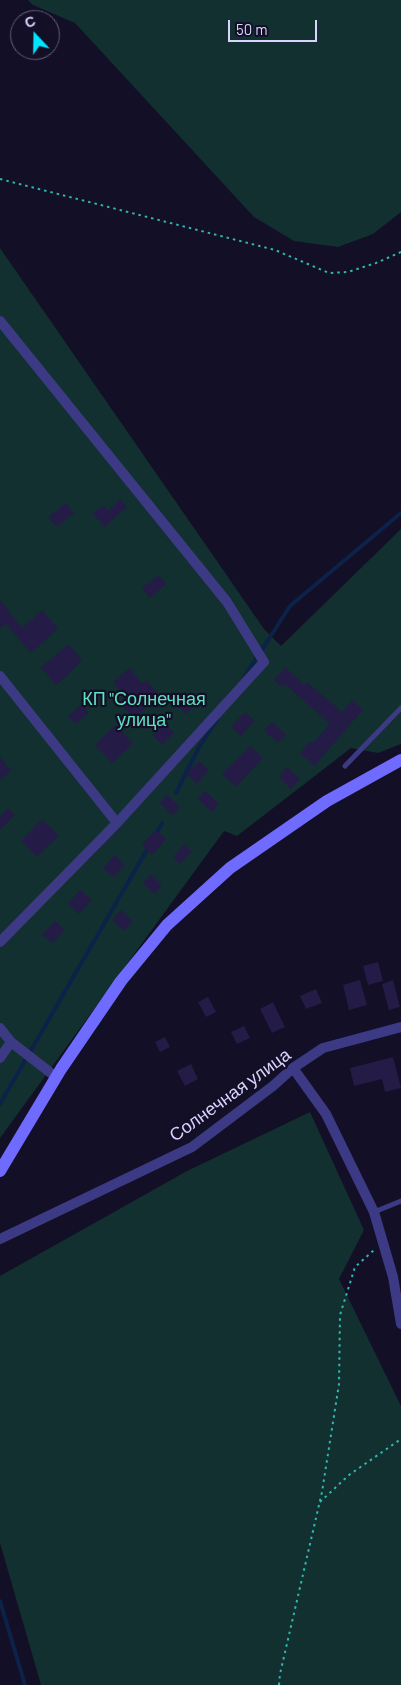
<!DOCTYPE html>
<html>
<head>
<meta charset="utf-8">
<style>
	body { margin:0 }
	#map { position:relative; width:401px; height:1685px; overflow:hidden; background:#130f26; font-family:Barlow,sans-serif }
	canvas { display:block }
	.north { position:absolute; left:10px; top:10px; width:50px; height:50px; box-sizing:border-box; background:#130f26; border:1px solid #625e7d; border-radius:50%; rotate:339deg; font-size:14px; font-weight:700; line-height:20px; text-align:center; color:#d9d4ff }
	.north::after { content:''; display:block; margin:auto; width:18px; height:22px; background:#00e5ff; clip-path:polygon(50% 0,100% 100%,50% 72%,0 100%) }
	.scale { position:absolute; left:228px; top:20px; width:89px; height:22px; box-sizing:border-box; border:2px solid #d9d4ff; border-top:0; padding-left:6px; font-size:15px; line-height:18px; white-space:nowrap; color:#d9d4ff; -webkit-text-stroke:4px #130f26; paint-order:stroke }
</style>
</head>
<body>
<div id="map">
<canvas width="401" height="1685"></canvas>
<div class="north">С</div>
<div class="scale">50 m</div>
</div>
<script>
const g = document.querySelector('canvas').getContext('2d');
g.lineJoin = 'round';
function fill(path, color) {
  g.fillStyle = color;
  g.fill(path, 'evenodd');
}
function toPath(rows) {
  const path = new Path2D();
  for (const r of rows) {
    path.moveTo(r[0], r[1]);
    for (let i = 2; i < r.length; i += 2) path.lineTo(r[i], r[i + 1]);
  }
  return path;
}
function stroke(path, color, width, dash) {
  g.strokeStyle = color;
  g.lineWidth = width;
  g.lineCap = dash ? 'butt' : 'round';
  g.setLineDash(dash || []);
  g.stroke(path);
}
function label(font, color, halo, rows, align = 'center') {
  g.font = font + ' Barlow,sans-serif';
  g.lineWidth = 4.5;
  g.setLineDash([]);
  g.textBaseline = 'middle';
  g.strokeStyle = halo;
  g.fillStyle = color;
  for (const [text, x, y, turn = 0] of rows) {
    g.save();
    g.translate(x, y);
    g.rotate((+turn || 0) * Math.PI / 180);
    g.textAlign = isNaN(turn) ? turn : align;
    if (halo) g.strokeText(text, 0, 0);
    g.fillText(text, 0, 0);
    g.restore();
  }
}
fill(toPath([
	[28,0,401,0,401,212,373,234,338,247,294,241,254,217,75,23,33,5],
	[0,248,264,629,281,646,401,529,401,744,378,753,351,748,237,836,224,831,0,1138],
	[310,1112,364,1230,339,1279,401,1406,401,1685,41,1685,0,1543,0,1276,187,1171]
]), '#12302f');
stroke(toPath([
	[245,676,290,606,401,513],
	[176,793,199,747,217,720],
	[156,834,162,823],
	[0,1104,149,846],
	[0,1601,25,1685]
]), '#0c2248', 4);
fill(toPath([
	[120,499,127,507,104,527,93,513,103,505,108,511],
	[66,503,74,513,57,527,48,517],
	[159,575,166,584,150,598,142,588],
	[0,600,22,628,42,610,58,629,31,653,6,624,0,628],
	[69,644,82,660,68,675,56,685,41,667],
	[285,667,304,685,307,682,342,712,352,700,363,710,314,766,300,753,310,741,313,743,330,724,285,684,282,687,274,680],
	[130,668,142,684,146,680,157,692,143,706,145,708,135,718,121,705,127,700,113,682],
	[192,695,199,702,186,714,179,707],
	[82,704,89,713,75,724,68,716],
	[245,712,255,721,241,736,231,727],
	[272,722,286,735,278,743,264,730],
	[165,723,174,733,162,745,153,735],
	[116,725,133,743,112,763,95,745],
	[250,746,263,758,236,787,222,774],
	[0,757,11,771,0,780],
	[199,761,209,770,197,784,186,774],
	[287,767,300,779,291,789,279,777],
	[205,791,219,804,212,812,198,799],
	[167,795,180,807,172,815,160,803],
	[8,808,15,815,0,830,0,817],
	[42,819,59,836,37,857,21,841],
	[156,830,166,839,152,855,142,845],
	[185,844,192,851,180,864,173,857],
	[115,855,125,865,113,877,103,868],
	[151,874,162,885,154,894,143,883],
	[80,890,92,900,79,914,68,904],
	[121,910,133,921,124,931,112,920],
	[55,921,65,930,52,943,42,935],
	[378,962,383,981,368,985,363,966],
	[360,980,367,1005,349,1010,343,985],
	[393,980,400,1007,389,1010,382,984],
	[316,989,322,1003,306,1009,300,996],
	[208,997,216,1012,206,1017,198,1002],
	[273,1002,285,1027,272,1033,260,1009],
	[244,1026,250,1038,237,1044,231,1032],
	[165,1037,170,1047,160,1052,155,1042],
	[393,1057,401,1088,385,1092,382,1079,354,1086,350,1068],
	[191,1064,198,1079,185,1086,177,1071]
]), '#241b47');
stroke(toPath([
	[0,179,275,250,329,273,348,272,376,263,401,252],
	[320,1502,349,1475,401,1439],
	[279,1685,280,1674,322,1492,339,1384,340,1315,355,1267,374,1250]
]), '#2fb8b0', 2, [2.5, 4]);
stroke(toPath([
	[345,766,401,708],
	[374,1212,401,1201]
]), '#3d3a85', 5);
stroke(toPath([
	[0,321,227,602,264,662,117,823],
	[0,676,117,823,0,942],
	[0,1028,11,1042,56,1077],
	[0,1058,11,1042],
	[293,1068,326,1114,374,1212,393,1277,401,1324],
	[0,1239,192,1147,273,1086,293,1068,323,1048,401,1027]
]), '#3d3a85', 10);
stroke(toPath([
	[0,1171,61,1069,121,981,167,925,230,868,327,801,401,760]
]), '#6f6bff', 12);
label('18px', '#5fe0c0', '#130f26', [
	["КП \"Солнечная",144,699],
	["улица\"",144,720]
]);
label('18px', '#d9d4ff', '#130f26', [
	["Солнечная улица",230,1095,-36]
]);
</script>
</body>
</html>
